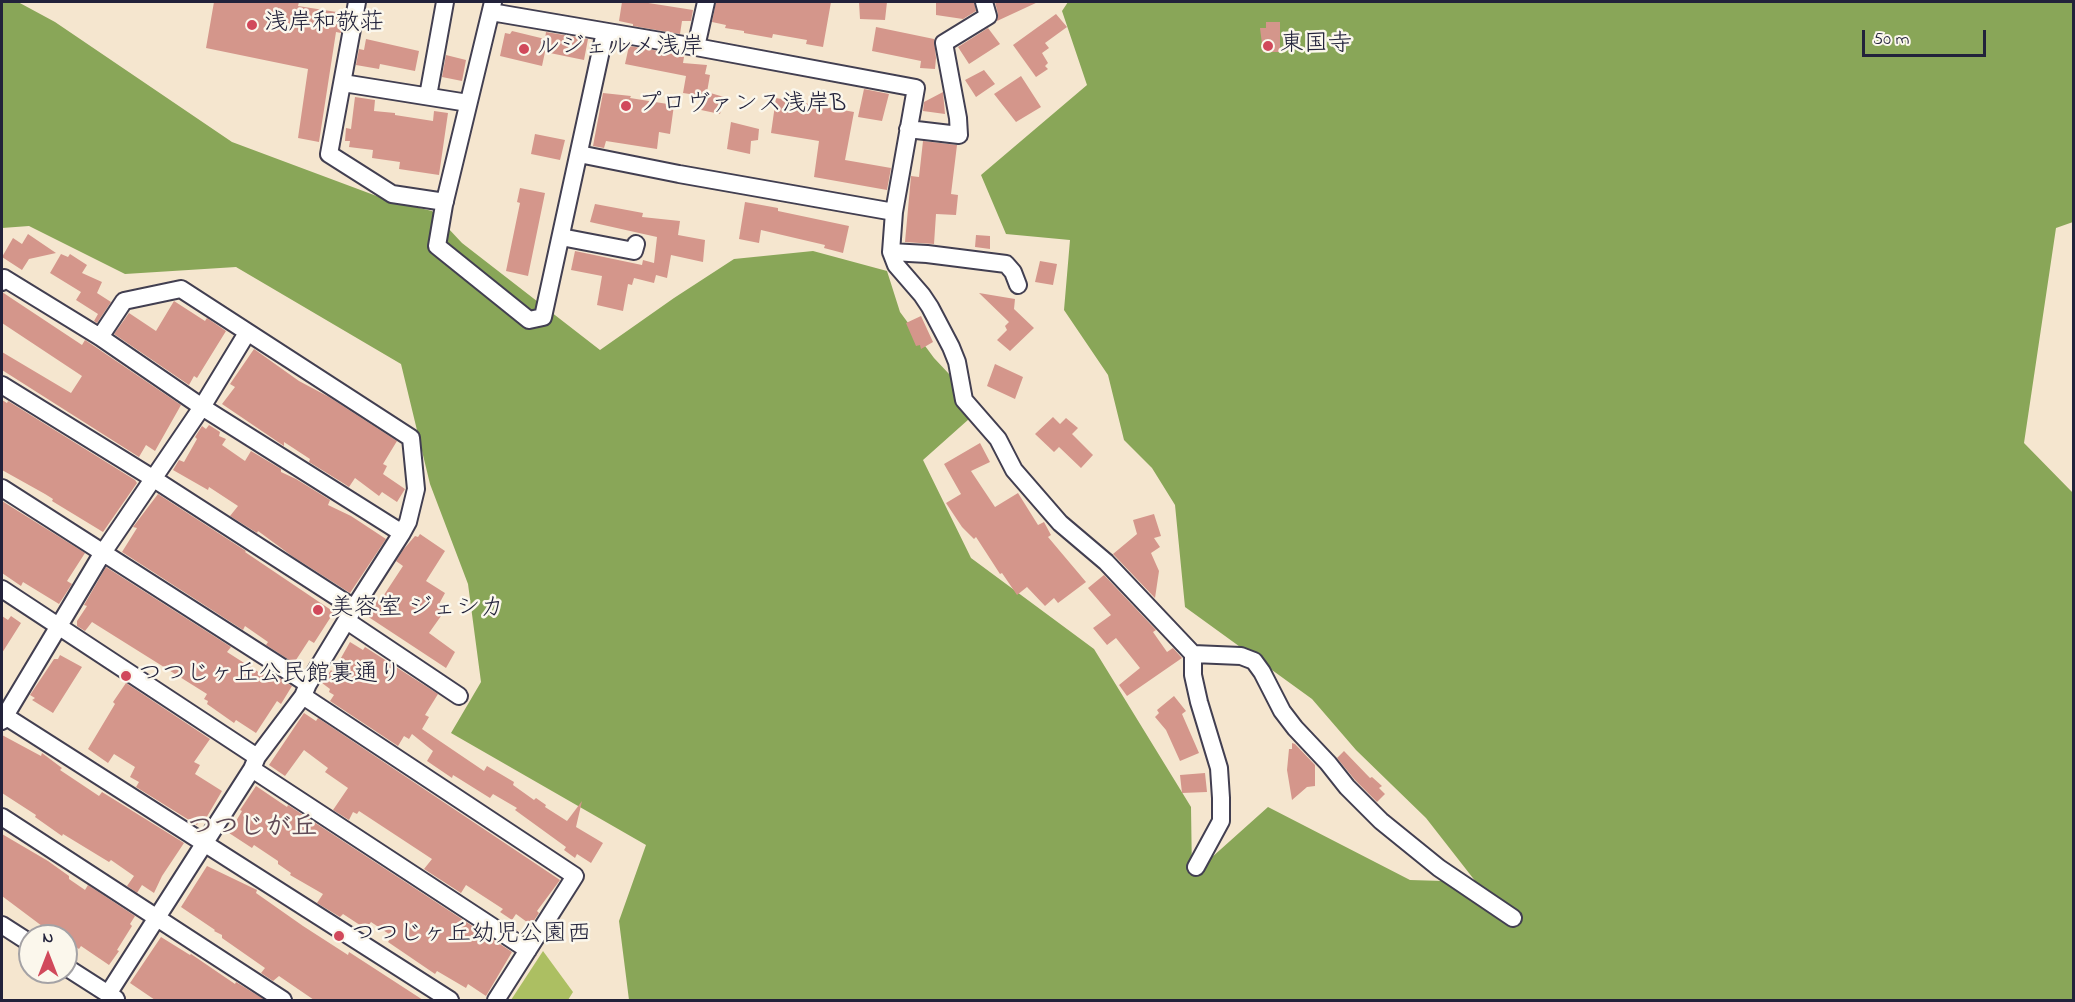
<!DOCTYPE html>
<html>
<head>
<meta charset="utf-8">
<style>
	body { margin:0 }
	#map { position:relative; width:2075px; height:1002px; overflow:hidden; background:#f5e6cf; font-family:"Indie Flower",sans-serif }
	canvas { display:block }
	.frame { position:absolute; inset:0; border:3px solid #22223b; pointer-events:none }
	.north { position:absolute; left:18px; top:924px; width:60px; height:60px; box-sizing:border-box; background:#fbf7ec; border:2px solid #a4a2a5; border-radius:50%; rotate:0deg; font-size:16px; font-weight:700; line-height:24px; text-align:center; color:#22223b }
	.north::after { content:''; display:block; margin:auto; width:21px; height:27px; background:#d1495b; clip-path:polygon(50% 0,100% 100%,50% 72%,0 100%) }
	.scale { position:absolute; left:1862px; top:30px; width:124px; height:27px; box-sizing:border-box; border:3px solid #22223b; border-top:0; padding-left:8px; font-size:18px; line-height:21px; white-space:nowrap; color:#22223b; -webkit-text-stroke:4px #fbf7ec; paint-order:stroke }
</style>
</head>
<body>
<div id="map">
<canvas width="2075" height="1002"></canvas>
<div class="frame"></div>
<div class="north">N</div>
<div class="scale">50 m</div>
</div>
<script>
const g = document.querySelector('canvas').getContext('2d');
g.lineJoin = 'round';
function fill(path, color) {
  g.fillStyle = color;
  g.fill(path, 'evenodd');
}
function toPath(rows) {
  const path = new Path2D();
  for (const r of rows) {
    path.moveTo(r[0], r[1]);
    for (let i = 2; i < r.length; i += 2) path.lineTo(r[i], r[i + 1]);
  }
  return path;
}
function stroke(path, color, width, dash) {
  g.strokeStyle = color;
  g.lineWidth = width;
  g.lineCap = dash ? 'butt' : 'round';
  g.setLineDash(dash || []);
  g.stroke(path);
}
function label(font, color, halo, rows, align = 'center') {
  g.font = font + ' "Indie Flower","Klee One",sans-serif';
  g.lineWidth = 5;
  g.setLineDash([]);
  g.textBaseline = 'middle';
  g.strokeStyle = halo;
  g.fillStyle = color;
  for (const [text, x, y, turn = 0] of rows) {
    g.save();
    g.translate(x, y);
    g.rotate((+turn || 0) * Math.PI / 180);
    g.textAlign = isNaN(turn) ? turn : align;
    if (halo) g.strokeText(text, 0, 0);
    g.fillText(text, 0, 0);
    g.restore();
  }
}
fill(toPath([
	[543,951,573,992,568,1000,511,1000]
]), '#acbf62');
fill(toPath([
	[2,2,18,2,55,22,232,142,390,201,432,211,462,243,600,350,674,298,734,259,813,251,887,271,900,312,934,358,950,375,969,419,923,460,971,558,1094,649,1191,807,1192,875,1268,807,1410,880,1476,882,1426,818,1356,750,1312,699,1185,607,1175,505,1152,468,1124,440,1108,375,1064,310,1070,240,1006,234,981,175,1087,85,1062,11,1068,2,2073,2,2073,222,2056,228,2024,443,2073,493,2073,1000,629,1000,619,921,646,845,451,733,481,682,468,584,430,484,401,364,236,267,125,274,29,226,2,228]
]), '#89a658');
fill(toPath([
	[214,2,299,2,298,6,343,13,341,33,336,32,319,142,298,138,308,69,206,48],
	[622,2,642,2,693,10,691,21,682,21,680,34,633,26,633,24,619,21],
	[716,2,831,2,823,47,806,44,807,40,773,34,772,38,744,33,744,31,725,28,726,25,712,22],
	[859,2,887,2,885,20,860,19],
	[936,2,974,2,976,11,963,19,936,15],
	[995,2,1038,2,997,21,998,14],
	[1056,14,1067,27,1045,43,1049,48,1042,53,1048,63,1045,66,1048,69,1036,77,1013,45],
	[1266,22,1280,22,1280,52,1263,52,1260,28,1266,28],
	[876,27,934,39,936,58,935,69,920,68,921,61,872,51],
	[988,28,1000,44,969,64,958,47],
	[512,31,545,39,546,32,588,39,584,60,545,52,542,66,500,56,505,33,510,34],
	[366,39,419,51,415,71,380,64,379,69,356,65,359,49,364,50],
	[629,46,677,54,684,57,683,63,707,65,705,74,710,75,707,92,724,97,720,114,701,110,703,96,683,93,686,76,625,64],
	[446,55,466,60,462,81,442,77],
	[984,70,995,84,976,97,965,80],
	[1021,76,1041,107,1016,122,994,94],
	[864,89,889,94,882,121,858,117],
	[943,92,945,114,923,111,924,102],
	[603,93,631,96,630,98,674,105,670,134,659,132,657,149,606,141,604,148,593,146],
	[355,97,375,100,374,111,395,113,395,115,433,121,434,111,448,113,439,175,399,169,400,162,372,158,373,150,349,147,350,141,345,141,346,128,351,129],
	[776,98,854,112,845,160,891,168,887,190,814,177,819,141,771,133],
	[731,122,759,129,758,140,751,141,750,154,727,149],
	[535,134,565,140,560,160,531,154],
	[923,141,957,145,951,194,958,195,956,215,936,214,934,244,905,242,911,176,919,177],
	[520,188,545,193,528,276,506,271,520,203,517,202],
	[745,202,778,208,778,211,849,226,843,253,824,248,825,245,761,230,759,243,739,239],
	[595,204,643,213,642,217,680,221,678,235,705,240,703,262,671,255,667,278,656,275,654,283,634,278,632,285,628,284,623,311,597,305,602,276,571,270,575,251,642,265,643,260,654,263,657,237,590,222],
	[28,234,56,253,29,259,22,270,2,257,13,238,22,244],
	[976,235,990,236,990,249,975,247],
	[61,254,68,257,70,254,87,265,82,273,102,282,97,293,111,302,97,323,94,321,98,314,76,300,81,292,50,273],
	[1040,261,1057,264,1053,285,1035,282],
	[2,292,82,345,85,340,94,346,181,405,155,451,146,445,139,457,2,370,2,352,71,393,82,376,2,323],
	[979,293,1015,299,1014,309,1034,328,1010,351,997,340,1007,330,1005,326,1009,322],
	[174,301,205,321,207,318,226,331,197,378,194,376,189,385,114,334,129,313,156,331],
	[921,316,933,342,921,349,920,345,916,346,906,323],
	[254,349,299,381,329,397,397,441,383,464,387,466,383,474,405,489,397,502,382,492,379,496,355,478,349,487,343,483,309,462,310,459,284,442,284,446,222,404,235,387,230,384],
	[995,364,1023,377,1015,399,987,386],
	[2,400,7,403,8,401,135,480,137,483,103,532,52,501,53,499,45,494,2,470],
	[1053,417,1060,424,1066,418,1078,428,1072,434,1093,455,1081,468,1059,447,1054,452,1035,434],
	[209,425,220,432,219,436,226,439,222,445,245,461,251,451,281,469,281,472,296,479,330,500,328,505,351,516,386,539,350,593,292,556,258,531,257,533,230,516,238,506,209,487,208,490,173,470,179,460,184,462,197,439,195,437,202,426,206,429],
	[980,443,990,462,971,471,995,507,1018,493,1038,525,1044,522,1051,535,1048,537,1086,582,1058,603,1054,598,1045,606,1027,587,1017,595,1002,573,1000,574,976,537,974,539,962,527,946,503,961,494,944,464],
	[158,494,246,551,245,552,334,612,314,643,309,640,294,663,266,645,268,642,245,626,243,630,122,552,137,528,133,527],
	[2,501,85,553,67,581,72,584,59,604,23,582,21,586,2,573],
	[1154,514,1161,536,1154,538,1160,547,1151,553,1159,571,1155,598,1113,554,1137,534,1133,520],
	[420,534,445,551,426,581,445,593,439,604,446,609,429,633,455,652,446,668,367,616,378,600,380,601,403,566,396,561,403,550,415,536,418,537],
	[106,567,231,647,227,652,263,675,267,670,292,686,281,704,277,701,256,733,236,720,234,723,207,704,208,701,204,699,207,694,92,622,85,631,77,626,77,621,87,606,84,605],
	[1104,575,1156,630,1153,632,1167,652,1173,648,1182,658,1127,696,1119,685,1140,668,1116,638,1107,645,1093,628,1111,615,1088,588],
	[2,616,8,620,11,616,21,623,2,653],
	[350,642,363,650,365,647,438,694,425,715,429,717,422,729,484,771,487,766,514,782,513,785,534,800,536,798,546,805,545,807,567,821,582,801,576,827,603,843,591,863,577,854,575,858,564,850,566,847,515,810,517,808,493,794,490,798,458,778,453,775,452,778,427,761,433,751,412,734,409,739,404,736,398,746,330,701,334,695,329,692,330,689,322,683,331,670,333,672],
	[60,655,82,667,53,713,32,700,35,698,30,695,54,659,58,659],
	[126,683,210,739,194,762,200,765,195,774,222,791,205,820,201,818,197,825,136,787,139,782,130,777,135,767,114,754,108,763,88,749,115,704,113,702],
	[1174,696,1186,711,1182,714,1199,753,1180,761,1166,730,1155,717,1159,713,1157,710],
	[304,713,316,721,318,718,560,880,537,911,539,913,531,925,516,914,512,920,500,912,503,909,466,885,461,893,424,869,432,859,359,811,357,814,353,812,349,820,333,810,348,788,325,772,328,768,304,750,285,776,269,765],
	[2,735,41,756,42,753,62,768,60,770,99,796,102,792,184,843,162,876,154,893,142,885,137,893,127,886,134,876,111,860,109,862,63,834,62,836,35,817,36,815,2,793],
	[1292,743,1295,744,1315,765,1315,786,1307,787,1292,800,1287,770,1289,749,1292,749],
	[1344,751,1370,778,1372,777,1382,786,1379,788,1385,794,1377,802,1355,780,1337,758],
	[1205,773,1207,792,1182,793,1180,775],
	[256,786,287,807,288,805,512,952,486,996,468,984,466,988,437,971,435,974,388,942,392,936,371,922,366,929,343,914,340,917,317,903,323,894,290,875,291,873,278,864,278,861,254,845,252,848,229,833,242,811,240,810],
	[2,834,48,861,69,876,69,879,85,890,88,885,135,916,130,924,132,926,117,950,119,951,109,965,81,946,79,949,66,940,66,936,59,936,46,929,2,896],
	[207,866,257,890,256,893,303,926,348,955,349,952,423,1000,314,1000,279,976,273,981,261,973,265,968,222,938,222,935,214,931,215,930,181,907],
	[161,937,190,955,191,954,235,984,236,982,265,1000,155,1000,130,983]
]), '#d4968b');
const minor = toPath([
	[357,2,329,154,392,194,445,202],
	[493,2,444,205,437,246,529,320,543,317,605,32],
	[491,12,696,47,916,88,894,212,891,252,896,265,922,295,930,307,951,347,957,362,964,400,998,439,1014,470,1060,523,1106,562,1193,654,1241,656,1254,661,1262,672,1282,711,1295,728,1328,763,1347,787,1381,821,1439,868,1513,918],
	[696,47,706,2],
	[343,83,468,103],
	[428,96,445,2],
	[908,129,959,135,958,118,944,43,988,16,984,2],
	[579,154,679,174,894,212],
	[561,237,634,251,636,244],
	[891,252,927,254,1006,264,1013,272,1018,285],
	[2,282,4,278,100,337,202,407,402,533],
	[100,337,124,301,181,289,411,438,416,489,408,522,402,533,354,608,308,684,303,696,257,757,252,769,108,994],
	[2,385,154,479,354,608],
	[2,488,308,684],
	[2,589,257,757],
	[347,621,459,696],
	[1193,654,1193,675,1199,702,1219,768,1221,798,1221,821,1196,867],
	[303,696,575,876,496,1000],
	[5,716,450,1000],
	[2,721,102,554,202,407,247,333],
	[252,769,528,950],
	[2,817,283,1000],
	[2,925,30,943],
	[66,967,116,999]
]);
stroke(minor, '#423f51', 20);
stroke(minor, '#fff', 16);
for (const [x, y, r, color] of [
	[252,25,6,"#d1495b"],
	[1268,46,6,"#d1495b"],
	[524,49,6,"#d1495b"],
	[626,106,6,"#d1495b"],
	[318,610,6,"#d1495b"],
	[126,676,6,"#d1495b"],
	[339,936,6,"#d1495b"]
]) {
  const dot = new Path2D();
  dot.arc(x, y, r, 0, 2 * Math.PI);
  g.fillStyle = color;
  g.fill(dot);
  stroke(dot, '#fbf7ec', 2);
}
label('24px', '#22223b', '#fbf7ec', [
	["浅岸和敬荘",264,25],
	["東国寺",1280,46],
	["ルジェルメ浅岸",536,49],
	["プロヴァンス浅岸B",638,106],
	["美容室 ジェシカ",330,610],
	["つつじヶ丘公民館裏通り",138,676],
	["つつじヶ丘幼児公園西",351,936]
], 'left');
label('bold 26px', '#604b57', '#fbf7ec', [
	["つつじが丘",252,830]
]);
</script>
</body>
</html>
